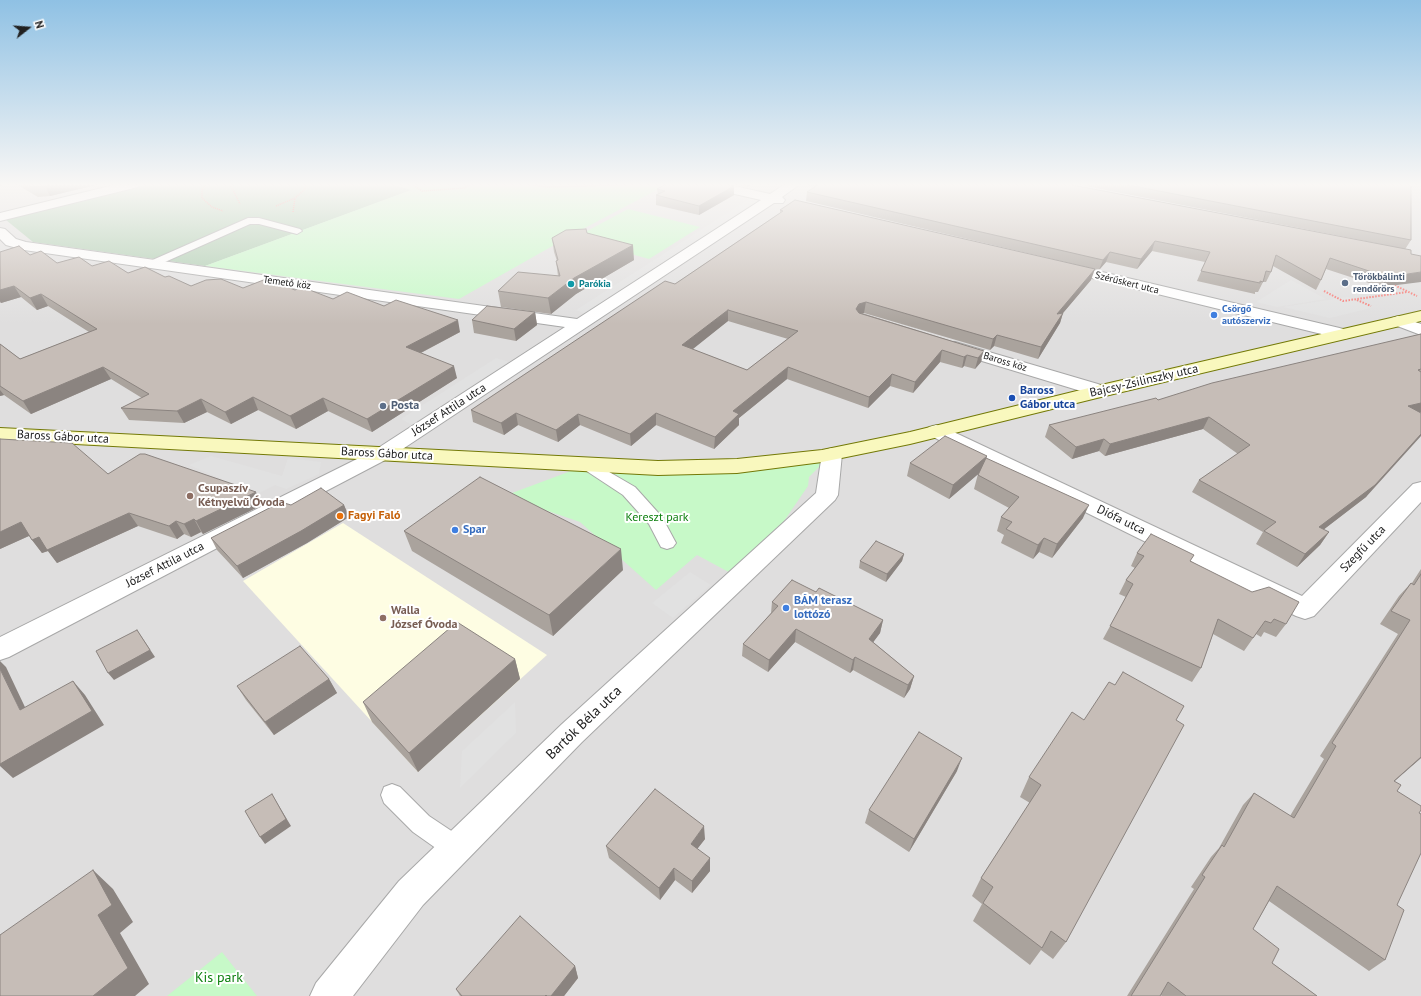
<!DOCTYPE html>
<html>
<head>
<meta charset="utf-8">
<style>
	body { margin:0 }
	#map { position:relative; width:1421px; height:996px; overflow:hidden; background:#f1ede8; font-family:"PT Sans",sans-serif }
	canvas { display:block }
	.north { position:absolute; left:8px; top:8px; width:40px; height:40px; -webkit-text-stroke:3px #fff; paint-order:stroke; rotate:73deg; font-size:11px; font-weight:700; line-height:16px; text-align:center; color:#212121 }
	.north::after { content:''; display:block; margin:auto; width:14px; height:18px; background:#212121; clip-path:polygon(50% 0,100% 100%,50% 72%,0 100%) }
</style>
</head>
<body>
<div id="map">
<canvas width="1421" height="996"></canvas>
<div class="north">N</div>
</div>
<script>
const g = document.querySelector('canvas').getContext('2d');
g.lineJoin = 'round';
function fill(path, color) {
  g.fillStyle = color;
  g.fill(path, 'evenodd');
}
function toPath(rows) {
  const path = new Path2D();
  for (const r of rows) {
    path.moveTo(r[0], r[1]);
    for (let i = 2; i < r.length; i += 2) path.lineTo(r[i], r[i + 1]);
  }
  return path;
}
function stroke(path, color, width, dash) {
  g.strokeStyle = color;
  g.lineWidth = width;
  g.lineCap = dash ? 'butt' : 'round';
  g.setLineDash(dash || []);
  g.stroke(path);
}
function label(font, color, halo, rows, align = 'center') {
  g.font = font + ' "PT Sans",sans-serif';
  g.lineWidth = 4;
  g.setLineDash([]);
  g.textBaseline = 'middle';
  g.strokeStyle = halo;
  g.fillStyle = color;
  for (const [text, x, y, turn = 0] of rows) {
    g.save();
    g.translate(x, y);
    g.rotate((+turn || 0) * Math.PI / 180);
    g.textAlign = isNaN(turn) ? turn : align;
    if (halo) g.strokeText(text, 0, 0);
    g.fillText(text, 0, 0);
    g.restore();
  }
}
fill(toPath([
	[0,184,1421,184,1421,996,0,996]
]), '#dfdede');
fill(toPath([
	[343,523,547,655,418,772,243,581]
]), '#fefde3');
fill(toPath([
	[148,184,392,184,412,190,205,266,33,242,6,220]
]), '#a9caac');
fill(toPath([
	[392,184,668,184,579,231,459,299,205,266,411,190],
	[628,209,700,227,649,259,574,238],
	[832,454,809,477,808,486,758,559,738,577,697,555,656,590,580,522,504,496,587,465,773,463],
	[222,952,257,996,167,996]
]), '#c7f9c8');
fill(toPath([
	[752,197,763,199,586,314,576,310],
	[1291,280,1326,299,1277,307,1256,302],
	[1348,297,1371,308,1330,318,1283,307],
	[496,358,509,362,412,425,401,419],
	[211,456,282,476,288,458,321,462,319,474,286,489,275,485,257,494,189,465],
	[690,572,711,585,673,618,652,603],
	[515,702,516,733,460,788,462,751]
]), '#e1e1e1');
const service = toPath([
	[248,218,259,218,300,229,302,231,297,234,259,224,250,224,156,266,152,267,147,264,148,262,248,218],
	[587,460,592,462,635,487,662,517,676,543,673,547,667,549,661,547,649,524,623,495,582,468,579,465,582,462,587,460],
	[392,784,400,787,429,816,465,840,468,848,465,856,456,860,447,856,413,832,384,803,381,795,384,787,392,784]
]);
const minor = toPath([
	[702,184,725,184,770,194,785,184,800,184,782,197,785,200,783,203,774,203,389,458,9,657,0,660,0,637,375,450,565,327,24,250,6,245,0,239,0,228,5,229,16,239,26,242,577,319,761,200,704,187,702,184],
	[1064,263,1348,330,1350,334,1348,338,1342,339,1059,270,1057,267,1059,264,1064,263],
	[1398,316,1421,324,1421,335,1392,324,1390,321,1392,318,1398,316],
	[955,342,1108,387,1110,391,1108,395,1101,397,1094,395,949,351,946,347,949,343,955,342],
	[936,425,943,427,1302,596,1413,484,1421,482,1421,502,1314,616,1305,619,1296,616,929,435,926,431,929,427,936,425]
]);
const tertiary = toPath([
	[118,184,140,184,138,187,0,221,0,213,118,184],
	[832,448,839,450,842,454,838,495,835,500,582,742,423,905,353,996,310,996,316,983,399,881,562,724,816,493,822,454,825,450,832,448]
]);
const secondary = toPath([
	[1421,311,1421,321,1101,397,910,444,822,462,737,473,658,475,0,440,0,428,658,461,737,459,822,450,910,432,1101,385,1421,311]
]);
stroke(service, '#a8a8a8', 2);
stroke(minor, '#a8a8a8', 2);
stroke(tertiary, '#a8a8a8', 2);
stroke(secondary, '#737907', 2);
stroke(toPath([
	[206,184,202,190,202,198,212,207,223,211],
	[230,184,240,204],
	[412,184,422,191,464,188,471,184],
	[525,184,547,187,652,184],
	[276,206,295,198,304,190,307,184],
	[293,212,295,198]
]), '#f77873', 1.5, [1, 1]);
stroke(toPath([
	[1392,284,1417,296],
	[1324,291,1343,301,1407,292],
	[1357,300,1371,306]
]), '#f77873', 2, [1.5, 1.5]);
fill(service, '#fff');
fill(minor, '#fff');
fill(tertiary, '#fff');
fill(secondary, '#f9f8be');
fill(toPath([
	[16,184,100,184,50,196,38,197],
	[733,184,752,184,747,187],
	[801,184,1067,184,1401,248,1075,184,1411,184,1411,240,1381,287,1326,269,1321,280,1316,290,1273,266,1271,272,1266,282,1263,282,1258,292,1255,292,1255,294,1197,281,1205,262,1152,251,1137,269,1106,262,1099,270,806,201,807,192,815,187],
	[657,189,734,195,699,215,656,205,656,195,658,195],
	[780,210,1091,280,1063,313,1060,323,1038,359,994,346,990,350,864,313,862,313,984,351,981,362,975,369,964,366,962,368,940,362,913,393,890,386,868,408,787,379,739,418,739,425,714,449,656,425,631,446,580,425,558,442,518,425,504,435,473,422,471,410,675,284,780,213],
	[728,321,788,339,747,370,692,349],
	[587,233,634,260,576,294,551,314,501,307,498,291,558,276,556,261,557,261,554,252,552,238],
	[0,252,30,255,57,263,92,266,128,273,165,277,191,286,295,290,333,299,384,306,460,332,421,353,457,378,372,432,328,411,296,429,258,410,231,424,207,412,184,423,129,420,121,408,142,398,111,379,31,414,4,395,0,396,0,344,20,359,89,332,48,306,37,310,21,297,1,303,0,302],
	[535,312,537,325,516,341,474,333,472,320],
	[1421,334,1421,412,1420,413,1366,497,1323,530,1329,532,1320,545,1297,567,1256,544,1263,532,1192,492,1199,480,1238,454,1203,429,1105,456,1099,451,1072,459,1045,437,1049,425,1158,400],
	[0,439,108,474,262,505,203,534,201,532,191,537,184,534,177,539,138,526,57,563,48,551,42,553,29,536,0,549],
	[986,458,1083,518,1052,558,1039,552,1033,559,1001,543,1004,535,997,531,1001,517,1009,508,974,489,978,474,949,499,907,476,910,463],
	[291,505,344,505,349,517,307,543,243,578,217,550,211,538],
	[404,531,623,570,553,636,412,551],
	[1137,553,1191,561,1286,624,1276,637,1264,632,1261,637,1256,634,1244,651,1213,634,1201,668,1192,682,1103,639,1126,597,1119,594,1126,580,1135,568,1131,566],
	[904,554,902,561,886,582,859,568,860,561],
	[1421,569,1421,758,1394,781,1397,791,1419,813,1397,905,1385,960,1369,971,1269,901,1253,929,1272,963,1317,996,1162,996,1160,995,1160,996,1127,996,1194,889,1191,887,1211,857,1219,848,1243,805,1254,793,1290,816,1324,759,1320,756,1398,634,1380,624,1399,596,1411,583,1412,583],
	[816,592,883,620,880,633,873,642,914,676,910,689,904,698,853,670,850,673,795,642,768,672,742,656,743,644,771,613,772,602],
	[515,659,520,679,418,772,372,722,363,702],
	[329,679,337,693,274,735,246,700,237,686],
	[1084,720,1176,720,1066,942,1053,959,1041,950,1030,965,973,921,982,904,972,896,981,878,1030,803,1020,797,1029,777],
	[957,771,909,852,865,823,869,810],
	[705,839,697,849,710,871,692,893,675,880,660,900,609,858,606,846],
	[575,966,578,978,564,996,460,996,456,989]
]), '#aaa39d');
fill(toPath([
	[0,184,8,184,0,186],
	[54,184,100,184,50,196,45,186],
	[747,184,752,184,747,187],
	[734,186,734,195,699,215,699,206],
	[1155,241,1152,251,1137,269,1141,259],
	[633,245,634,260,576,294,551,314,548,298,574,278],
	[1110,252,1106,262,1099,270,1103,260],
	[1095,269,1091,280,1063,313,1060,323,1038,359,1041,347,1057,314],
	[1421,272,1421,282,1381,287,1387,277],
	[14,286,21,297,1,303,0,301,0,290],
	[41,294,48,306,37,310,30,298],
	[866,302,864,313,858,315,856,309,859,304],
	[728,310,728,321,683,357,682,345],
	[535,312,537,325,516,341,514,329],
	[458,320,460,332,409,359,406,347],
	[997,335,994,346,990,350,993,339],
	[942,350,940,362,913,393,915,382],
	[984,351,981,362,975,369,978,358],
	[967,355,964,366,962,368,964,357],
	[454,366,457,378,372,432,367,419],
	[103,367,111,379,31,414,23,401],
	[788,367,787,379,739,418,739,425,714,449,715,437,733,411],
	[892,374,890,386,868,408,869,397],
	[0,390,4,395,0,396],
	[253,397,258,410,231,424,225,412],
	[323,398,328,411,296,429,290,416],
	[201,399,207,412,184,423,177,411],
	[1421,403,1421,412,1400,418,1408,406],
	[516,413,518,425,504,435,501,423],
	[656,413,656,425,631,446,630,434],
	[578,414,580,425,558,442,556,430],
	[1209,417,1203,429,1105,456,1110,444],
	[1421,434,1421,436,1366,497,1310,540,1319,527],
	[1104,439,1099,451,1072,459,1076,447],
	[987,456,983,470,949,499,953,485],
	[256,492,262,505,203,534,196,521],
	[344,505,349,517,307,543,243,578,237,566],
	[1089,505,1083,518,1052,558,1057,544],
	[129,513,138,526,57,563,48,551,42,553,32,540,39,537],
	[194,519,201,532,191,537,184,524],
	[176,521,184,534,177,539,169,526],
	[21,522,31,535,0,549,0,532],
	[1329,532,1320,545,1297,567,1305,554],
	[1044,538,1039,552,1033,559,1038,545],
	[621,549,623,570,553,636,549,615],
	[904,554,902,561,886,582,887,574],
	[883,620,880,633,866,652,869,639],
	[796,629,795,642,768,672,769,660],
	[137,630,155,657,114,680,108,673],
	[855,657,853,670,850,673,853,660],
	[515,659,520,679,418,772,409,753],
	[0,661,6,667,33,724,20,710,0,669],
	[914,676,910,689,904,698,908,685],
	[329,679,337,693,274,735,265,722],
	[73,681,85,695,104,725,13,778,0,766,0,764],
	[1421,757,1421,758,1380,794,1394,781],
	[962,758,957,771,909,852,914,839],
	[272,794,276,801,291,826,265,844,260,837],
	[704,826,705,839,691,857,691,844],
	[710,858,710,871,692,893,692,881],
	[674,868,675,880,660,900,659,888],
	[93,870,113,889,133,922,120,933,149,984,135,996,93,996,98,915],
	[575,966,578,978,564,996,551,996]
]), '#8b8480');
const building = toPath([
	[28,184,54,184,45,186,32,187,28,184],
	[666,184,724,184,734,186,699,206,656,195,665,191,657,189,666,184],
	[819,184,1067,184,1411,250,1411,254,1421,256,1421,272,1387,277,1330,258,1321,280,1276,255,1271,272,1266,271,1263,282,1260,281,1260,283,1201,271,1210,252,1155,241,1141,259,1110,252,1103,260,807,192,819,184],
	[1123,184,1411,184,1411,240,1123,184],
	[795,200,1095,269,1057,314,1063,313,1041,347,997,335,993,339,866,302,859,304,856,309,859,313,984,351,978,358,967,355,964,357,942,350,915,382,892,374,869,397,788,367,733,411,739,414,715,437,656,413,630,434,578,414,556,430,516,413,501,423,471,410,665,281,675,284,783,211,780,210,795,200],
	[728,310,798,331,747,370,682,345,728,310],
	[586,229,587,233,633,245,574,278,548,298,498,291,518,272,560,276,556,261,558,260,552,238,566,230,586,229],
	[19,246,30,255,41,251,57,263,79,257,92,266,109,261,128,273,145,267,165,277,169,276,191,286,206,280,221,279,243,288,266,279,295,290,302,287,333,299,347,292,384,306,396,300,458,320,406,347,454,366,367,419,323,398,290,416,253,397,225,412,201,399,177,411,121,408,149,394,103,367,23,401,0,386,0,344,20,359,97,329,41,294,30,298,14,286,0,290,0,252,19,246],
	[487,306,535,312,514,329,472,320,487,306],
	[1421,334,1421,369,1418,370,1421,372,1421,403,1408,406,1421,413,1421,434,1375,485,1319,527,1329,532,1305,554,1264,531,1276,522,1199,480,1250,445,1209,417,1110,444,1104,439,1076,447,1049,425,1156,398,1158,400,1212,383,1421,334],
	[945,436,987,456,953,485,910,463,945,436],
	[0,439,72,443,108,474,140,454,145,454,256,492,196,521,194,519,184,524,176,521,169,526,129,513,47,550,39,537,32,540,21,522,0,532,0,439],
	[986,458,1089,505,1057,544,1044,538,1038,545,1006,529,1012,522,1001,517,1019,497,978,475,986,458],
	[480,477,621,549,549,615,404,531,480,477],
	[321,488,344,505,301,531,237,566,211,538,281,502,291,505,321,488],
	[1151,534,1194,555,1190,561,1252,592,1269,587,1299,602,1286,624,1274,619,1271,623,1265,621,1253,638,1218,619,1201,668,1110,626,1133,584,1126,580,1144,556,1137,553,1151,534],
	[876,541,904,554,887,574,860,561,876,541],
	[1421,574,1421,757,1394,781,1401,785,1397,791,1421,806,1421,810,1419,813,1421,814,1421,853,1397,905,1404,910,1385,960,1277,886,1253,929,1279,949,1272,963,1317,996,1186,996,1168,982,1160,996,1131,996,1205,877,1202,875,1222,845,1224,847,1254,793,1294,818,1336,746,1332,743,1410,620,1391,611,1411,583,1414,585,1421,574],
	[792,580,816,592,819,588,883,620,869,639,914,676,908,685,855,657,853,660,796,629,769,660,743,644,778,606,772,602,792,580],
	[457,622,515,659,409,753,363,702,457,622],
	[137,630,150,650,108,673,96,651,137,630],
	[300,646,329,679,265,722,237,686,300,646],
	[0,669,20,710,73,681,92,711,0,764,0,669],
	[1123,672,1184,706,1176,720,1184,725,1066,942,1051,931,1042,948,983,903,993,887,981,878,1041,785,1029,777,1072,712,1084,720,1109,682,1115,685,1123,672],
	[919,732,962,758,914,839,869,810,919,732],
	[655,789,704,826,691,844,710,858,692,881,674,868,659,888,606,846,655,789],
	[272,794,286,819,260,837,245,811,272,794],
	[93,870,112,905,98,915,128,968,93,996,0,996,0,935,93,870],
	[520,916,575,966,551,996,547,996,546,995,545,996,462,996,456,989,520,916]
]);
fill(building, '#c6bdb7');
stroke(building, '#8b8480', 1);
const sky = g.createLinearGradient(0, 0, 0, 324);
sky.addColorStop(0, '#8fc1e4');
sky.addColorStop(0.57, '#f9f7f5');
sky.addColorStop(1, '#f9f7f500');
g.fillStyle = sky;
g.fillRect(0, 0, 1421, 324);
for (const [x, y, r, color] of [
	[1345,283,4,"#5c6f8a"],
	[571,284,4,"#0f9aa8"],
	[1214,315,4,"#3f7fe0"],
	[1012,398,4,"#1a4fb4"],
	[383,406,4,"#5c6f8a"],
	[190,496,4,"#8d6e63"],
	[340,516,4,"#e8710a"],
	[455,530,4,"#3f7fe0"],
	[786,608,4,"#3f7fe0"],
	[383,618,4,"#8d6e63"]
]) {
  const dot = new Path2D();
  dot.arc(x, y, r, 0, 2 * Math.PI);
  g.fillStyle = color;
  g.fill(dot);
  stroke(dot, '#fff', 1.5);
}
label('bold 10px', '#4e5e75', '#fff', [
	["Törökbálinti",1353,277],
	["rendőrörs",1353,289]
], 'left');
label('10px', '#212121', '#fff', [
	["Temető köz",287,283,8],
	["Szérűskert utca",1127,283,14],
	["Baross köz",1005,362,17]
]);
label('bold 10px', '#0d838f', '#fff', [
	["Parókia",579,284]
], 'left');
label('bold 10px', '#366cbe', '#fff', [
	["Csörgő",1222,309],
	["autószerviz",1222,321]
], 'left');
label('12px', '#212121', '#fff', [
	["Bajcsy-Zsilinszky utca",1144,381,-13],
	["József Attila utca",449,410,-33],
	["Baross Gábor utca",63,437,3],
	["Baross Gábor utca",387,454,3],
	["Diófa utca",1121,520,26],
	["Szegfű utca",1363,549,-46],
	["József Attila utca",165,565,-27]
]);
label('bold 12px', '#164399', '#fff', [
	["Baross",1020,391],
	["Gábor utca",1020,405]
], 'left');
label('bold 12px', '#4e5e75', '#fff', [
	["Posta",391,406]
], 'left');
label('bold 12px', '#785e54', '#fff', [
	["Csupaszív",198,489],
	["Kétnyelvű Óvoda",198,503],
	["Walla",391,611],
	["József Óvoda",391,625]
], 'left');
label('bold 12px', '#c56008', '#fff', [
	["Fagyi Faló",348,516]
], 'left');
label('12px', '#0e8010', '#fff', [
	["Kereszt park",657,518]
]);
label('bold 12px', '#366cbe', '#fff', [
	["Spar",463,530],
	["BÁM terasz",794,601],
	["lottózó",794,615]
], 'left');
label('14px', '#212121', '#fff', [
	["Bartók Béla utca",584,723,-44]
]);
label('14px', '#0e8010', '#fff', [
	["Kis park",219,978]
]);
</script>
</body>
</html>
